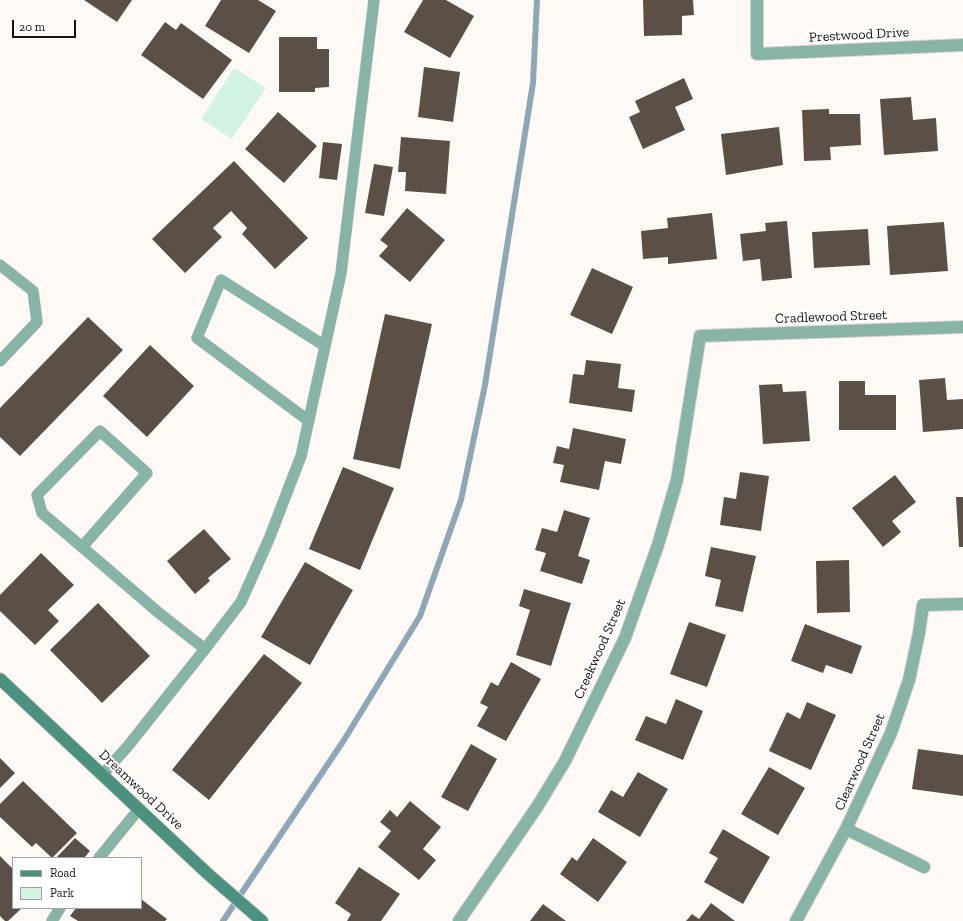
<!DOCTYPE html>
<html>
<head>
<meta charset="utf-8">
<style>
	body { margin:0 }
	#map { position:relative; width:963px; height:921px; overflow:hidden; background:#fff9f5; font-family:"Zilla Slab",serif }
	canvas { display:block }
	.legend { position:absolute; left:12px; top:857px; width:130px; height:52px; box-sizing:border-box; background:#fff; border:1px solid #a2a19f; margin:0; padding:5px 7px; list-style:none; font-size:12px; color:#17130f }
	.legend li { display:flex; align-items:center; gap:8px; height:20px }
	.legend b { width:20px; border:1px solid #a2a19f }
	.scale { position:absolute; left:12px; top:20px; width:64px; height:18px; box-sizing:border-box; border:2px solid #17130f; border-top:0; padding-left:5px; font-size:12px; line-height:14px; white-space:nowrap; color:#17130f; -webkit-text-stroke:3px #fff; paint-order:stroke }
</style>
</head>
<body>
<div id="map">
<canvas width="963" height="921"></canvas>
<ul class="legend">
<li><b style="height:5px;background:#4b9180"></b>Road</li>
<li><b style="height:11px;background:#d3f3e2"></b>Park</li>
</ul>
<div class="scale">20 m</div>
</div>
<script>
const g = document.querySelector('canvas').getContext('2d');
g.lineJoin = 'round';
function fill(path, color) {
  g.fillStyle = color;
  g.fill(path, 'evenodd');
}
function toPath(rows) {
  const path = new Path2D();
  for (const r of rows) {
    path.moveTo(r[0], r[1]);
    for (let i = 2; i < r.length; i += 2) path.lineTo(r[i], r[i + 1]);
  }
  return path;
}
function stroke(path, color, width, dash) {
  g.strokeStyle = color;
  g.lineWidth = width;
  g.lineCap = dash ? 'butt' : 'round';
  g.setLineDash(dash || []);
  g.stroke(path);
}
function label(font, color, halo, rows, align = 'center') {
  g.font = font + ' "Zilla Slab",serif';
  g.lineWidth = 4;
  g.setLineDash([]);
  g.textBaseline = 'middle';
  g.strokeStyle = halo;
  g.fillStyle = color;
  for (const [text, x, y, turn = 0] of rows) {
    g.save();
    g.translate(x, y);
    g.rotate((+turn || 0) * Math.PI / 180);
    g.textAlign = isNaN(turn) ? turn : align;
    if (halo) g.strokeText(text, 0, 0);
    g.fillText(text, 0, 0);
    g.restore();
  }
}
fill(toPath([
	[234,68,266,88,232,139,201,119]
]), '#d3f3e2');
stroke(toPath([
	[223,921,344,740,420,616,461,500,485,385,533,83,537,0]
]), '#8ea7b7', 6);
fill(toPath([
	[84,0,132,0,117,22],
	[221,0,258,0,276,11,249,53,205,26],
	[423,0,446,0,474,16,450,58,404,32],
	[643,0,693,0,694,15,682,16,682,35,644,36],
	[165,22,176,30,181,23,232,60,203,99,141,55],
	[279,37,317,37,317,49,329,49,329,87,315,88,315,92,279,92],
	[424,67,460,72,453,122,418,117],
	[684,78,693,99,675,107,685,130,643,149,629,117,640,112,635,101],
	[911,97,913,120,936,118,938,151,884,155,880,99],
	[829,109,829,114,860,114,861,145,830,147,831,160,804,161,802,110],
	[278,112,317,146,284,183,245,149],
	[779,127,783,165,726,175,721,134],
	[401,137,450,141,446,194,405,191,406,172,398,172],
	[323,142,342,144,337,180,319,178],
	[234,161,308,238,275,269,242,234,247,228,231,211,213,228,222,237,185,273,152,239],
	[374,164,393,167,384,216,365,213],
	[407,208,445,240,410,282,379,256,388,246,380,240],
	[712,213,717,259,668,264,668,257,643,259,641,231,668,228,667,218],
	[787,221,792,278,762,281,760,259,743,261,740,234,766,231,765,223],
	[944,222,948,271,890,275,887,226],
	[868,229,870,265,814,268,812,232],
	[592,268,633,287,612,334,570,315],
	[385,314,432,324,400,469,353,459],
	[88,317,123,350,20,456,0,437,0,408],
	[150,345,194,386,147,437,103,396],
	[586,360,621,364,618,388,635,390,632,412,569,403,573,374,584,375],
	[945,378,947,400,963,399,963,429,923,432,919,380],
	[839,381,865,381,865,395,896,395,896,430,839,430],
	[782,384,783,392,806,391,810,441,763,444,759,385],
	[573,428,626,439,621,464,605,461,599,490,560,482,564,465,553,463,557,446,569,449],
	[343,467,394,488,360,570,309,549],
	[740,472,769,476,761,531,720,525,724,497,736,499],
	[895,475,916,502,892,521,901,532,883,547,852,508],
	[956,497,963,497,963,547,959,547],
	[564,510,590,518,578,556,590,560,582,584,540,571,546,553,535,550,542,528,557,532],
	[204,529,231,559,208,578,210,581,195,594,167,561],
	[711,547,756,556,743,612,715,606,721,580,705,576],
	[41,553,74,585,48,610,59,621,35,645,0,611,0,595],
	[849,560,850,612,817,613,816,561],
	[305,562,353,590,310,665,261,637],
	[524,589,571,603,551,666,516,655,530,610,519,606],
	[98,603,150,656,102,703,50,650],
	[689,622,726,635,707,687,670,674],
	[805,624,862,646,852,674,826,665,823,673,791,661],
	[264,654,302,683,209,800,172,770],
	[511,662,541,679,506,741,477,726,488,707,480,703,491,682,498,686],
	[676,699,703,711,683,760,635,740,646,716,666,724],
	[807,702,836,715,811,770,769,751,787,712,800,719],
	[471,744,497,759,468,811,441,797],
	[918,749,963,755,963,796,912,789],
	[0,758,15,773,0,788],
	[769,767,805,788,778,835,741,814],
	[638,772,668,789,640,837,598,812,611,790,623,797],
	[23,781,77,833,52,858,36,843,32,847,0,817,0,804],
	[410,801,441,827,423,849,436,860,419,880,378,847,391,831,380,822,390,810,397,817],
	[723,829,770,857,743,904,704,882,718,858,709,853],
	[75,838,90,851,84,858,56,858],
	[593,838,627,862,598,902,560,874,572,857,577,861],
	[0,856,13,869,13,908,22,908,8,921,5,921,0,916],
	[359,867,400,894,381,921,347,921,351,914,335,903],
	[141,899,167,919,165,921,78,921,70,916,76,908,141,908],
	[711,903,735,921,686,921,692,914,699,919],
	[543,904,566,921,530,921]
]), '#5b5047');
const lane = toPath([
	[0,265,33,291,37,322,0,361],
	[309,421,197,338,221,280,325,346],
	[82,547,147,473,100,431,37,495,42,513,82,547,159,613,205,649,128,746,103,774],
	[205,649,241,602,269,539,301,456,341,273,374,0],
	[99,858,139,809],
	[52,921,60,908]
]);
const street = toPath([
	[757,0,757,54,963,45],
	[846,829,924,867],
	[459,921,537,807,565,761,625,638,658,545,677,480,700,336,963,327],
	[796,921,846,829,891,733,909,680,919,633,923,605,963,604]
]);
const secondary = toPath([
	[0,679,208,874,262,921]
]);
stroke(lane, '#dad4d0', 12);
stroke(street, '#dad4d0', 14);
stroke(secondary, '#dad4d0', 14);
stroke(lane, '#88b4a8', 11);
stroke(street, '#88b4a8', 12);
stroke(secondary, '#4b9180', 12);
label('14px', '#17130f', '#fff', [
	["Prestwood Drive",859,35,-3],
	["Cradlewood Street",831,317,-2],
	["Creekwood Street",600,649,-66],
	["Clearwood Street",860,762,-66],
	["Dreamwood Drive",141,790,43]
]);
</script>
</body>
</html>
